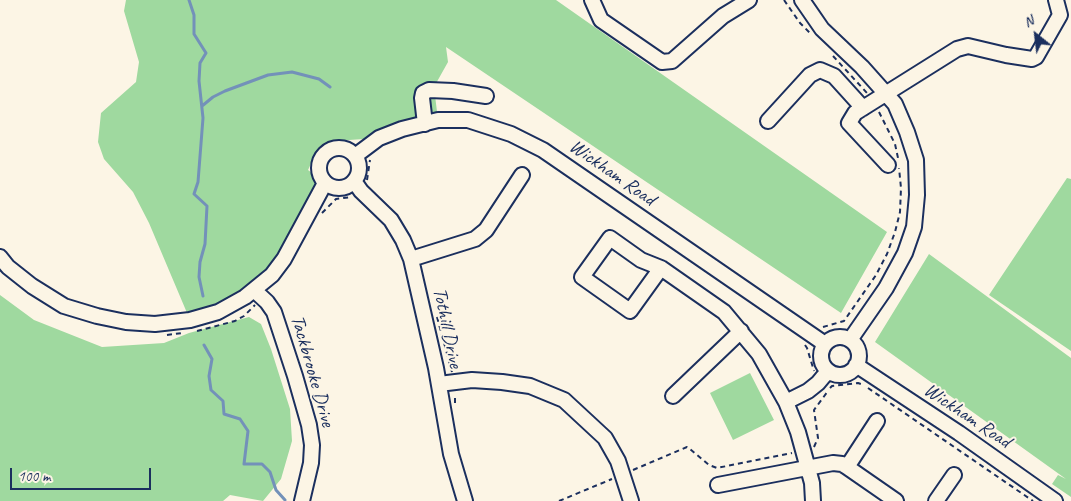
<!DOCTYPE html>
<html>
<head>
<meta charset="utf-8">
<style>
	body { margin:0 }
	#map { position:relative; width:1071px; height:501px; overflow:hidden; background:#fcf5e5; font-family:Caveat,sans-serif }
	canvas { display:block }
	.north { position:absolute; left:1011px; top:10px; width:50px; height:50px; -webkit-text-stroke:4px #fcf5e5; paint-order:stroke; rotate:331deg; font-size:14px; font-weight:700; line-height:20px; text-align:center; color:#1b2f5e }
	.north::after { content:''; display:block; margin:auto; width:18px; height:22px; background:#1b2f5e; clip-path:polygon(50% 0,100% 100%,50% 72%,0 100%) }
	.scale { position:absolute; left:10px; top:468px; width:141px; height:22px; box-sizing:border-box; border:2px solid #1b2f5e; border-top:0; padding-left:6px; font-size:15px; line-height:18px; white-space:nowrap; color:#1b2f5e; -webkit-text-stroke:4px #fcf5e5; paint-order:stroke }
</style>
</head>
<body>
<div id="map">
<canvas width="1071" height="501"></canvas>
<div class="north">N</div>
<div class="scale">100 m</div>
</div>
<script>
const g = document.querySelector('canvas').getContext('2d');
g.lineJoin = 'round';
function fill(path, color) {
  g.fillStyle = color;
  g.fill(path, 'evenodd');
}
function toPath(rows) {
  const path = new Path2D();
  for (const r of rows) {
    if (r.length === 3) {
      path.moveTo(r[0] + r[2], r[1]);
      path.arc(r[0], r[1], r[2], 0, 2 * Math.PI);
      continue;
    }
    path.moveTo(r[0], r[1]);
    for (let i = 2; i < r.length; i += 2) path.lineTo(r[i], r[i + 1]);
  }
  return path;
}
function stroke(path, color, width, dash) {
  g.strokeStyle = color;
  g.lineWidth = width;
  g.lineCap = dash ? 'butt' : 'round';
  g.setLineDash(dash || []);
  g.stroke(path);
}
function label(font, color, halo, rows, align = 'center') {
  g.font = font + ' Caveat,sans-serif';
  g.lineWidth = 4;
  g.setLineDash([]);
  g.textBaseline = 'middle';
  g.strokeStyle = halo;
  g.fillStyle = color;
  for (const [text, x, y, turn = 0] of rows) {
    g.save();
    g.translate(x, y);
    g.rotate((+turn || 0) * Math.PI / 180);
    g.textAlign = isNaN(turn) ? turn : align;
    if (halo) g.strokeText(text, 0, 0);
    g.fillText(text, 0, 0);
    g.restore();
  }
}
fill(toPath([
	[126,0,556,0,887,232,841,313,446,47,448,62,434,87,438,120,379,138,334,141,318,149,308,170,326,183,272,275,190,320,149,223,133,192,104,159,98,142,101,113,136,82,139,62,124,11],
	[1067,178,1071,179,1071,351,989,295],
	[929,254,1071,358,1071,497,1052,484,1058,475,1066,479,875,342],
	[0,295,34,320,102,347,164,343,189,333,249,317,261,324,271,349,290,409,292,441,281,479,263,501,230,495,223,501,0,501],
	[750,373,774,420,733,440,710,393]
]), '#9fd99f');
stroke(toPath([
	[189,0,194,15,194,34,206,53,200,63,199,81,203,118,198,182,194,194,207,206,205,244,200,262,199,277,203,296],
	[202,106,213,97,225,91,268,75,292,72,319,79,330,87],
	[204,345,212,359,209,376,211,390,223,401,224,414,240,419,248,431,244,464,262,464,270,472,276,490,285,500]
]), '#7391b9', 3);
const minor = toPath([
	[592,0,601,20,662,62,672,61,723,16,749,0],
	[802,0,822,29,862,67,895,104,907,132,916,160,917,195,914,227,905,253,886,288,850,340],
	[768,121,810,75,820,70,834,76,863,108],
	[425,124,422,98,423,93,429,90,453,91,486,96],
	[339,168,20],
	[355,156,379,138,402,129,438,120,468,120,511,134,543,150,825,344],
	[888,165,849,123,855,113,957,49,968,46,1006,55,1032,59,1036,57,1060,15,1056,0],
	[354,181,361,191,391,220,403,240,411,259,436,368,451,454,465,501],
	[0,257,8,267,32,286,64,306,97,316,126,322,155,324,190,320,218,312,245,297,272,275,284,259,325,183],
	[411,259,475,239,486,230,522,175],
	[661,268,630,311,582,277,610,238,641,260,661,268,724,312,759,354,786,402,798,432,812,483,813,501],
	[254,290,267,302,274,312,295,376,309,425,312,445,311,463,302,501],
	[840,356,19],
	[856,365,959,433,1055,501],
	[439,384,472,380,502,382,530,386,564,400,605,438,618,461,631,501],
	[673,396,741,331],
	[786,402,808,391,818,383,828,371],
	[847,467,877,421],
	[718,485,833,463,842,464,847,467,896,501],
	[936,501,954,475]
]);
stroke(minor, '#1b2f5e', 18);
stroke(toPath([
	[784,0,800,23,810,33],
	[833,56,867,93],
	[879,112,895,144,898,158],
	[367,180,370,160],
	[322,213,336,199,351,197],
	[437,317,452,372],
	[823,327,844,321,876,275,887,254,895,232,900,212,901,188,899,168],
	[197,331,235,321,244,316,255,305],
	[167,335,182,333],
	[805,345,807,348,814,371],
	[830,388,832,386,858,383,864,385],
	[868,388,1033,501],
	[455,403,455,394],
	[814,447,818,438,814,410,828,391],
	[633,470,687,447,690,449,709,465,717,468,792,453],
	[559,501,612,479]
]), '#1b2f5e', 2, [5, 4]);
stroke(minor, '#fcf5e5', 14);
label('20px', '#1b2f5e', '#fcf5e5', [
	["Wickham Road",612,173,35],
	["Tothill Drive",447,328,78],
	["Tackbrooke Drive",312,371,74],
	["Wickham Road",967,416,34]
]);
</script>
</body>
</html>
